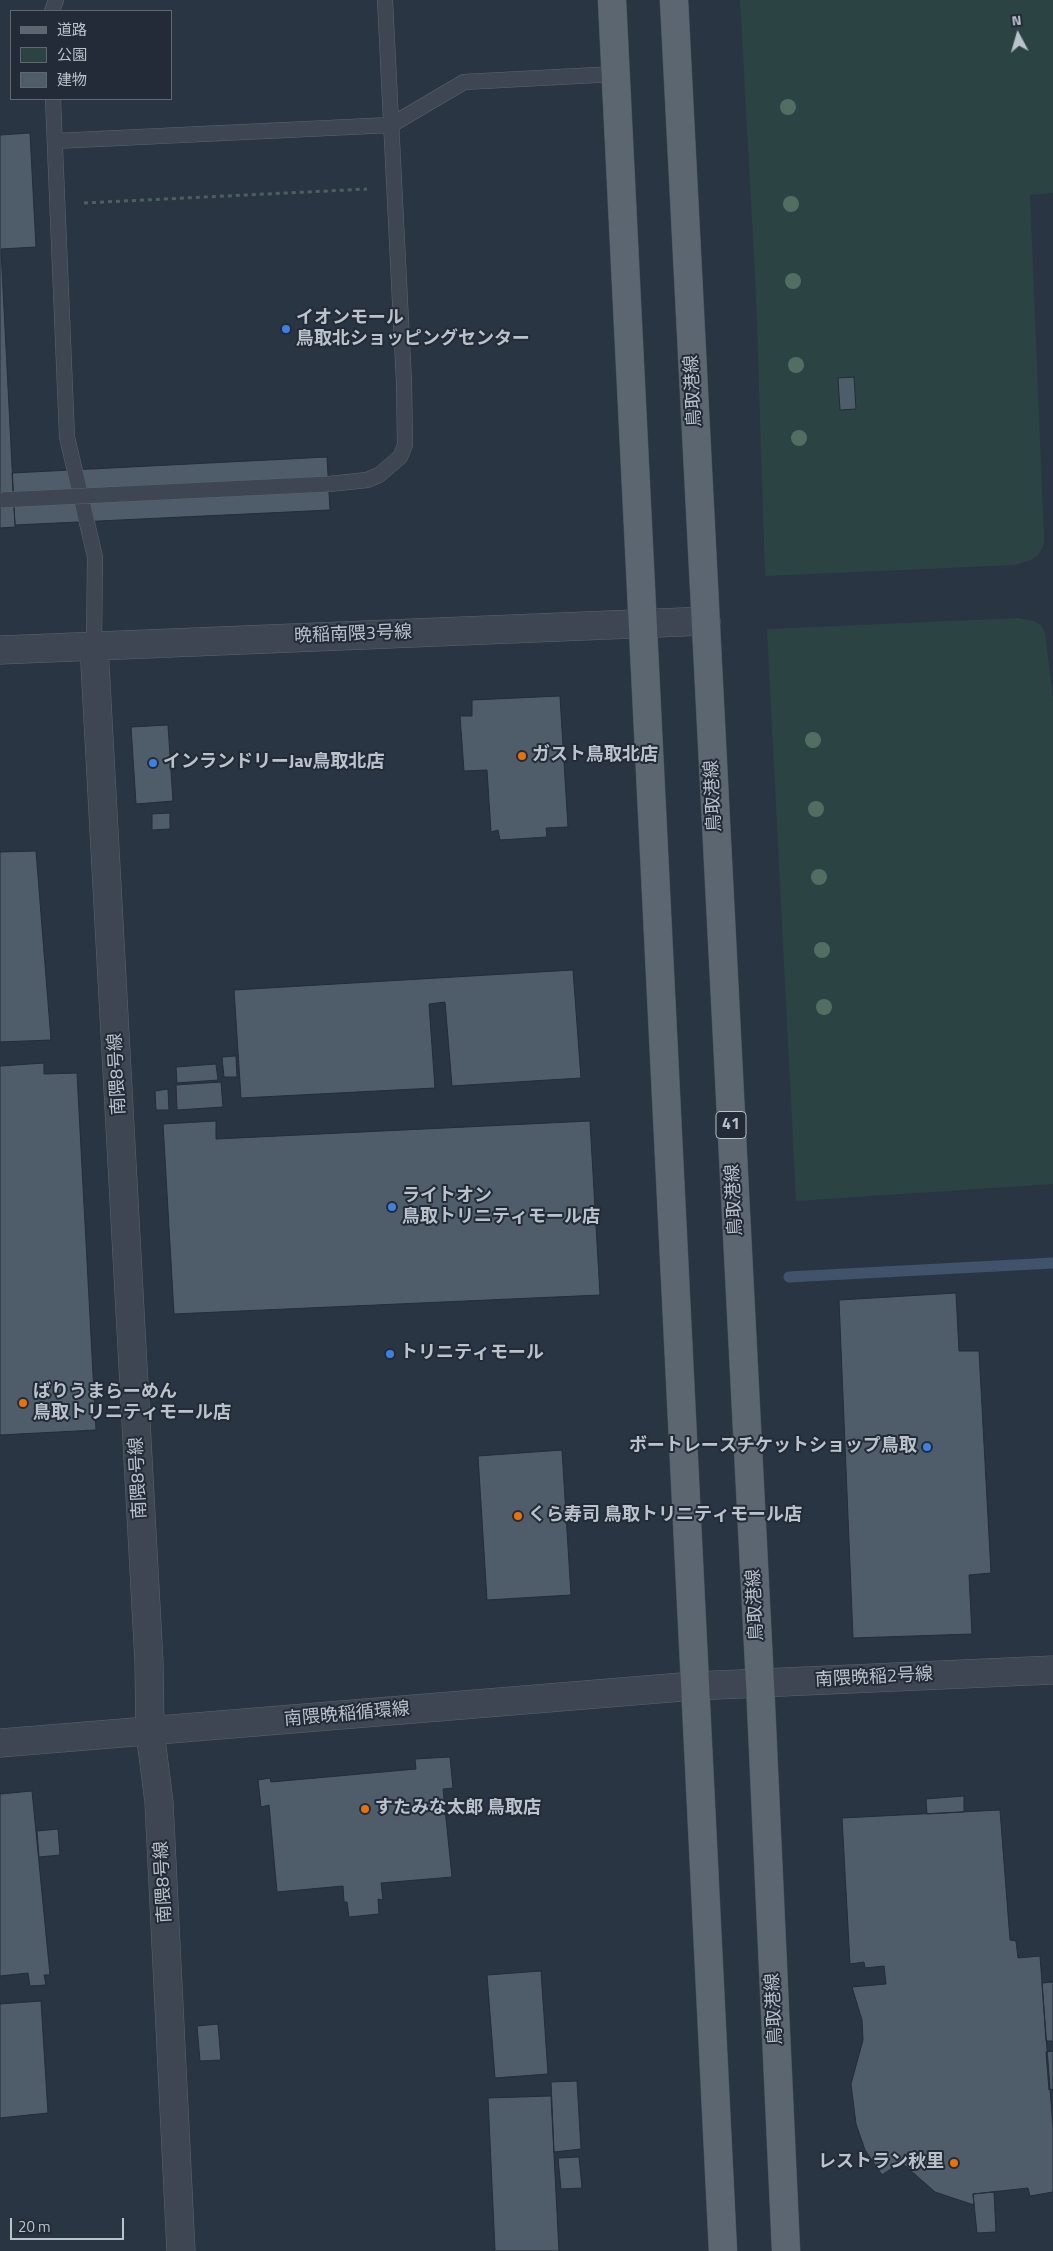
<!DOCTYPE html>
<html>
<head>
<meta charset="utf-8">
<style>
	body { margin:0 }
	#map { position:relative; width:1053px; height:2251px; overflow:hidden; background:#293542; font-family:"Titillium Web","Noto Sans JP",sans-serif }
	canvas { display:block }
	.legend { position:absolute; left:10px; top:10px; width:162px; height:90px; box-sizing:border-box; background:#222b37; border:1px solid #5f6772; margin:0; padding:6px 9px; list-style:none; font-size:15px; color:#bac2cb }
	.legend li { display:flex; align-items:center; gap:10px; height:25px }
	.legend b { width:25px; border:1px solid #5f6772 }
	.north { position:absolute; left:993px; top:10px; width:50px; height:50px; -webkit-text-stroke:4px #222b37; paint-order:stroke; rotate:354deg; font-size:14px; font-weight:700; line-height:20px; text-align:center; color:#bac2cb }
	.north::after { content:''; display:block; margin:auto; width:18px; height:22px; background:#bac2cb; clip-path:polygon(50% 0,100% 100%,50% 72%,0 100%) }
	.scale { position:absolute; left:10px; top:2218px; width:114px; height:22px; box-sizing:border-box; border:2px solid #bac2cb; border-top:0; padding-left:6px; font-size:15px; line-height:18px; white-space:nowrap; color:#bac2cb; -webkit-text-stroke:4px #222b37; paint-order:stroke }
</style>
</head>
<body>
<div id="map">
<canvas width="1053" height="2251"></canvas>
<ul class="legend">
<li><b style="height:6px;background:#5b6671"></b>道路</li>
<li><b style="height:14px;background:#2c4344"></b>公園</li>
<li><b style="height:14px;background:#4f5c6a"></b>建物</li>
</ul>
<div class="north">N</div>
<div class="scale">20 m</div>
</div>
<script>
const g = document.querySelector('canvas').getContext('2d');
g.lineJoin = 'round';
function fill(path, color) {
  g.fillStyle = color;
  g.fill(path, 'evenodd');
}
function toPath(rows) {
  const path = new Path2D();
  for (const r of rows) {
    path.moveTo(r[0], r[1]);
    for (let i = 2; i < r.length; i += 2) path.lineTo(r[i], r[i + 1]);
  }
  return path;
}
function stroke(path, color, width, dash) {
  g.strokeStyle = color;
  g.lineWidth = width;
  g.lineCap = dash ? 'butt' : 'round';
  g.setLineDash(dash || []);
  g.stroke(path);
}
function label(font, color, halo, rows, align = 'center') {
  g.font = font + ' "Titillium Web","Noto Sans JP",sans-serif';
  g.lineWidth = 4;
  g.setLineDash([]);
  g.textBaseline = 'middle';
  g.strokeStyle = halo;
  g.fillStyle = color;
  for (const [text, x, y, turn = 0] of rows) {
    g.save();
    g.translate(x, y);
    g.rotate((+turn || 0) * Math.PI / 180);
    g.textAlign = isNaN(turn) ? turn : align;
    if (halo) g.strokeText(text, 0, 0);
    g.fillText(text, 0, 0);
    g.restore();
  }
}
fill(toPath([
	[740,0,1053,0,1053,193,1030,195,1044,538,1043,547,1038,555,1031,560,1015,565,765,576,756,294],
	[1018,618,1034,621,1041,625,1045,633,1053,698,1053,1184,796,1201,767,629]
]), '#2c4344');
stroke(toPath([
	[789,1277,1053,1263]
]), '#40536a', 11);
const building = toPath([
	[30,133,36,247,1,249,15,525,15,527,0,528,0,135,30,133],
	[854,377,856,409,840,410,838,378,854,377],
	[327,457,330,510,15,525,12,473,327,457],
	[560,696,568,827,546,828,547,837,500,840,498,830,491,832,487,770,464,771,460,716,472,716,472,700,560,696],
	[168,725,173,801,136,804,131,727,168,725],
	[170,813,170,829,152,830,152,814,170,813],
	[36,851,51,1040,0,1042,0,852,36,851],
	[573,970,581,1078,452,1086,445,1002,429,1004,435,1088,241,1098,234,990,573,970],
	[236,1056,237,1077,224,1077,222,1057,236,1056],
	[44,1063,44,1074,77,1073,96,1430,0,1435,0,1066,44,1063],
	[216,1064,218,1080,177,1083,176,1067,216,1064],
	[221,1082,223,1107,177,1110,176,1085,221,1082],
	[168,1089,169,1110,156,1110,155,1091,168,1089],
	[216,1121,216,1139,590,1121,600,1295,174,1314,163,1124,216,1121],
	[956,1293,959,1351,979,1351,991,1573,969,1575,972,1634,853,1638,839,1300,956,1293],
	[562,1450,571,1595,487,1600,478,1456,562,1450],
	[450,1757,453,1788,443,1789,452,1877,381,1883,383,1900,378,1899,379,1914,349,1917,347,1902,344,1902,343,1886,277,1892,269,1805,261,1807,258,1780,270,1778,271,1782,416,1769,415,1759,450,1757],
	[32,1791,50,1975,44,1975,46,1985,30,1986,28,1973,0,1976,0,1794,32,1791],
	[964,1796,964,1812,927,1814,926,1799,964,1796],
	[1000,1810,1010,1940,1016,1941,1018,1958,1040,1956,1053,2128,1053,2192,1030,2196,1028,2188,973,2194,974,2205,935,2192,901,2162,882,2175,865,2150,856,2124,851,2084,863,2040,862,2020,852,1987,886,1984,884,1966,865,1968,864,1962,850,1964,842,1818,1000,1810],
	[58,1829,60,1855,39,1857,37,1831,58,1829],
	[541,1971,548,2074,495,2078,487,1975,541,1971],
	[1053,1982,1053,2041,1046,2041,1042,1983,1053,1982],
	[41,2001,48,2113,0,2118,0,2004,41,2001],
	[218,2024,221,2060,200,2061,197,2026,218,2024],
	[1053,2051,1053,2089,1049,2090,1046,2052,1053,2051],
	[577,2081,581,2149,554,2152,551,2082,577,2081],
	[551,2096,559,2251,495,2251,488,2098,551,2096],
	[579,2157,582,2188,561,2189,558,2158,579,2157],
	[994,2192,996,2232,977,2233,973,2194,994,2192]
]);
fill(building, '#4f5c6a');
stroke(building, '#242d39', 1);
const service = toPath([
	[52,11,56,0],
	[53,99,67,437,95,557,94,646],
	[55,141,391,125,464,82,615,74],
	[329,484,367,480,379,475,400,457,405,445,404,382,385,0]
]);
const minor = toPath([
	[94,646,149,1662,150,1732,159,1802,181,2251],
	[0,650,706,621]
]);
const tertiary = toPath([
	[0,1743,694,1686,1053,1670]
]);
const primary = toPath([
	[612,0,723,2251],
	[674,0,760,1683,786,2251]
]);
stroke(service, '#5b646f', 16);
stroke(minor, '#5b646f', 29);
stroke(tertiary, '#5b646f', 29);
stroke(primary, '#4a525e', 29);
stroke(toPath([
	[84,203,367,189]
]), '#4b6061', 3, [4, 4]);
stroke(service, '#3d4652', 15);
stroke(minor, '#3d4652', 28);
stroke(tertiary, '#3d4652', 28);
stroke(primary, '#5b6671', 28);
const serviceBridge = toPath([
	[0,500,329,484]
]);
stroke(serviceBridge, '#5b646f', 16, []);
stroke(serviceBridge, '#3d4652', 15);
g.fillStyle = '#526d61';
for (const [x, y] of [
	[788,107],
	[791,204],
	[793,281],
	[796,365],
	[799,438],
	[813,740],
	[816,809],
	[819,877],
	[822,950],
	[824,1007]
]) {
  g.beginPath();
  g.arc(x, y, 8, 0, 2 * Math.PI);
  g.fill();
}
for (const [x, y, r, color] of [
	[286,329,5,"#3f7fe0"],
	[522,756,5,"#e8710a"],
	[153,763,5,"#3f7fe0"],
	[392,1207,5,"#3f7fe0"],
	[390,1354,5,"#3f7fe0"],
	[23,1403,5,"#e8710a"],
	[927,1447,5,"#3f7fe0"],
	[518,1516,5,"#e8710a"],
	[365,1809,5,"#e8710a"],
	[954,2163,5,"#e8710a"]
]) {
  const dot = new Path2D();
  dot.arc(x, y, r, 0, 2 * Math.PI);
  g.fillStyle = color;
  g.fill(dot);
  stroke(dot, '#222b37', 2);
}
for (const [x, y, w] of [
	[731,1125,30]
]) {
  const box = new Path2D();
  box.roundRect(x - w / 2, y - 13.5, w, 27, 4);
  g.fillStyle = '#222b37';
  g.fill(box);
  stroke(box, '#bac2cb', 1);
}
label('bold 16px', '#bac2cb', null, [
	["41",731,1125]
]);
label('bold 18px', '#bac2cb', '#222b37', [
	["イオンモール",296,319],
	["鳥取北ショッピングセンター",296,340],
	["ガスト鳥取北店",532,756],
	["インランドリーJav鳥取北店",163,763],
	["ライトオン",402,1197],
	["鳥取トリニティモール店",402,1218],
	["トリニティモール",400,1354],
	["ばりうまらーめん",33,1393],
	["鳥取トリニティモール店",33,1414],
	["ボートレースチケットショップ鳥取",917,1447,"right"],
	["くら寿司 鳥取トリニティモール店",528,1516],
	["すたみな太郎 鳥取店",375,1809],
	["レストラン秋里",944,2163,"right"]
], 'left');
label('18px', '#bac2cb', '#222b37', [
	["鳥取港線",694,391,-93],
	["晩稲南隈3号線",353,635,-2],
	["鳥取港線",714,796,-93],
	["南隈8号線",118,1074,-93],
	["鳥取港線",735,1200,-93],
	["南隈8号線",139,1478,-93],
	["鳥取港線",756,1605,-93],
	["南隈晩稲2号線",874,1678,-3],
	["南隈晩稲循環線",347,1715,-5],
	["南隈8号線",164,1882,-93],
	["鳥取港線",775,2009,-93]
]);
</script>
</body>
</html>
